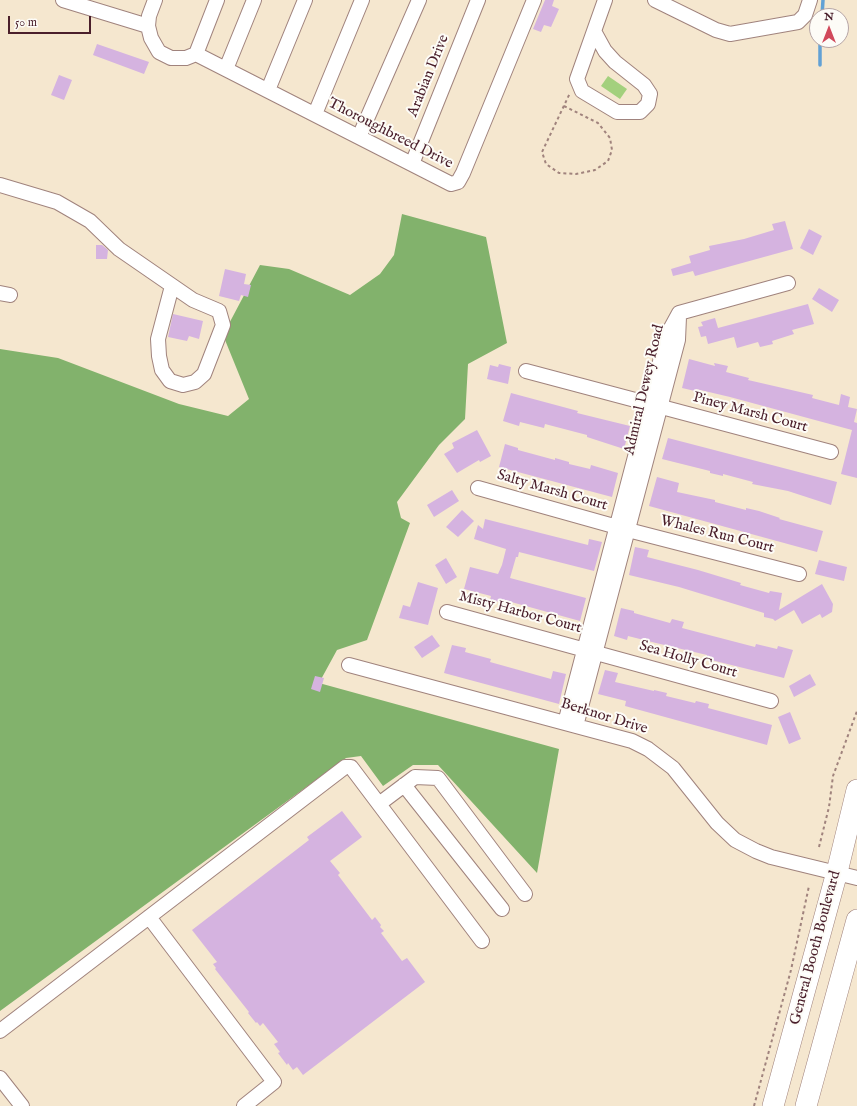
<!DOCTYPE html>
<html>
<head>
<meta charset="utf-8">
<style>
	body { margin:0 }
	#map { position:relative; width:857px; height:1106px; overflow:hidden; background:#f5e7cf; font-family:"IM FELL English",serif }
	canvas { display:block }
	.north { position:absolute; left:809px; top:8px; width:40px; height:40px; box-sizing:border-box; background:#fdfcf7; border:1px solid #b5a4a5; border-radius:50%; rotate:0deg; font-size:11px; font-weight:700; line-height:16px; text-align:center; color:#4a1f2b }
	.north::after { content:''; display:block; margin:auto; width:14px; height:18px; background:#d1495b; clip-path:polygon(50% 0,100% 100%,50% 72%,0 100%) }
	.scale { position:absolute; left:8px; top:16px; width:83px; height:18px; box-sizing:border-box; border:2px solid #4a1f2b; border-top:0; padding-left:5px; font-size:12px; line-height:14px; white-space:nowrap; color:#4a1f2b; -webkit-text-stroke:3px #fdfcf7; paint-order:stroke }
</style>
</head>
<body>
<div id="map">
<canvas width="857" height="1106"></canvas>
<div class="north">N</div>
<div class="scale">50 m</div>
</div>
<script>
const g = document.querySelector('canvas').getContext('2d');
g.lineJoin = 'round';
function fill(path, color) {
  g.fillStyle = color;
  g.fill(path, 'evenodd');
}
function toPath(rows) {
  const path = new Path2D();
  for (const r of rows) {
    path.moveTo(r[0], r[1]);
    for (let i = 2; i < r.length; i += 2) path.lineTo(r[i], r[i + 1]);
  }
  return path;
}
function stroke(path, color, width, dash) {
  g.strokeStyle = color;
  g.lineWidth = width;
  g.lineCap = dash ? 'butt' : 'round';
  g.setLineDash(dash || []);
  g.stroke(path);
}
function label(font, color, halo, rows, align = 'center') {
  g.font = font + ' "IM FELL English",serif';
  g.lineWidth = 4;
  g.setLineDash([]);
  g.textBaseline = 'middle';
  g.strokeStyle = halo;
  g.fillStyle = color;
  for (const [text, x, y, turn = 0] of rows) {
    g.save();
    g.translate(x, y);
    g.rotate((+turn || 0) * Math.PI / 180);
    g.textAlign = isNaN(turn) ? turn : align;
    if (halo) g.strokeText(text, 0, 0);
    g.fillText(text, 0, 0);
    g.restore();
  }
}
fill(toPath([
	[608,76,627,89,620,99,601,86]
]), '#a3d07d');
fill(toPath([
	[402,214,486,237,507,343,468,364,465,419,439,445,397,502,401,518,410,523,367,640,337,650,319,683,559,749,537,873,438,765,413,765,383,786,361,756,346,758,0,1011,0,349,58,358,179,404,228,416,249,399,223,335,260,265,289,269,350,295,380,274,394,255]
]), '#82b26c');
stroke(toPath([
	[822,16,823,0],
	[820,65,820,40]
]), '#62a1d5', 3.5);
fill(toPath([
	[545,0,554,0,552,6,559,9,551,27,544,25,541,32,533,29],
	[97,44,149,62,144,74,93,55],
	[59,75,72,80,64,100,51,95],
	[785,221,793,249,695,276,693,271,673,276,671,269,691,263,689,256,710,250,709,246,744,239,774,230,772,224],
	[809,229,822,236,813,255,800,248],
	[96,245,102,245,108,250,107,259,96,259],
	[225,269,246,274,244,284,251,285,248,297,241,295,239,301,219,296],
	[819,288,839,300,832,312,812,299],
	[808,304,814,324,792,330,794,334,772,341,773,344,760,347,758,342,737,348,734,337,708,344,706,336,701,337,698,327,703,326,701,322,715,318,718,328],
	[173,314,203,321,199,339,189,336,187,341,168,337],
	[689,359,715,366,714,363,728,366,726,372,749,378,748,380,813,395,812,398,839,405,841,394,850,397,848,407,857,409,854,422,857,423,857,478,841,474,852,430,730,397,696,389,695,391,682,388],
	[499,364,511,367,508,384,487,379,490,365,498,367],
	[511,393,578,411,577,413,630,426,624,449,587,437,587,435,545,424,544,428,520,422,519,426,503,421],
	[477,430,491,456,480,462,479,460,457,473,444,454,454,448,452,443],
	[668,438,837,482,831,505,788,491,752,484,753,482,723,474,723,476,710,473,710,471,662,459],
	[505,444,518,448,518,450,555,460,555,458,569,462,569,464,590,469,591,465,618,473,612,497,499,467],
	[657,477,679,483,677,492,715,500,715,502,746,510,746,508,759,511,780,518,779,519,823,531,817,552,649,506],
	[452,490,459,501,434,517,427,505],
	[462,510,474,521,458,537,446,527],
	[485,519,588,545,589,539,602,542,594,571,519,552,518,557,516,557,510,578,586,598,580,621,504,600,503,603,490,600,491,596,464,589,470,567,498,574,502,565,506,549,474,539,478,525,483,529],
	[635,547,649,550,647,557,698,570,741,583,740,585,769,593,770,591,782,593,779,610,822,584,833,604,832,612,822,618,820,614,802,624,794,610,775,621,773,619,764,617,764,613,679,587,629,575],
	[446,558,457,577,446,584,435,565],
	[819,560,847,567,844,581,815,574],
	[418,582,438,588,428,625,399,618,403,605,410,607],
	[621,608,634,611,634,613,670,623,672,619,684,622,682,628,755,647,756,644,777,649,778,646,793,650,784,678,707,659,707,655,656,643,628,636,627,640,614,636],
	[432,635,440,646,422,658,414,647],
	[452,645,466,648,465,652,491,659,490,662,551,679,553,671,566,674,559,704,444,673],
	[605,670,618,673,615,682,654,691,654,690,667,693,666,696,695,703,696,701,709,704,708,708,772,725,767,745,625,706,626,701,598,694],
	[810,674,816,685,794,697,789,686],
	[315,676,324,678,320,692,311,689],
	[790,712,801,739,789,744,778,717],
	[342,811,362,837,330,861,340,873,338,875,372,920,375,917,381,925,380,927,384,931,381,933,402,961,407,958,425,982,303,1075,297,1067,293,1070,288,1063,287,1065,278,1053,280,1052,274,1044,278,1042,263,1023,260,1026,257,1022,256,1023,248,1013,249,1012,215,969,216,968,213,964,217,962,192,930,309,840,307,837]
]), '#d5b3e0');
const minor = toPath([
	[63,0,148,26,149,16,155,0],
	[655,0,716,30,730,34,798,22,805,15,810,0],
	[148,26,151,38,159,52,171,58,186,58,196,54,217,0],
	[594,31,605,51,615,62,644,85,650,94,648,104,640,112,617,112,582,91,577,79,605,0],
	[196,54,451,184,458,182,463,173,534,0],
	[226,69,254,0],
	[268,90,305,0],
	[315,114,362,0],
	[359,137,419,0],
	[412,164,478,0],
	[0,185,57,202,90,221,119,249,193,300,219,311,223,325,204,374,195,382,183,385,170,381,162,370,159,356,158,339,172,286],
	[0,293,10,295],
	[679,313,788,283],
	[526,371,831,452],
	[478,488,628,530,799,574],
	[447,612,771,701],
	[349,665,632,741,648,749,673,768,717,823,735,840,756,851,771,857,857,878],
	[565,723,667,335,679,313],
	[576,726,678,340,679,317],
	[404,785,502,909],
	[379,804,415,777,438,778,525,894],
	[149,917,274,1082,244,1106],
	[0,1031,345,767,351,767,482,941],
	[0,1078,22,1106]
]);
const highway = toPath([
	[773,1106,837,872,857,790],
	[806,1106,857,920]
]);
stroke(minor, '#a0837d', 16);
stroke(highway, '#a0837d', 22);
stroke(toPath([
	[564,106,598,123,610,138,612,150,608,161,595,170,576,174,559,173,546,164,542,152,570,93],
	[819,847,829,807,833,776,857,711],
	[754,1106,791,970,809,886]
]), '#a0837d', 2, [3, 3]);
stroke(minor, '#fff', 14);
stroke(highway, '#fff', 21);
label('15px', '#4a1f2b', '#fdfcf7', [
	["Arabian Drive",429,76,-68],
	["Thoroughbreed Drive",390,134,27],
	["Admiral Dewey Road",645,390,-77],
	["Piney Marsh Court",750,413,15],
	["Salty Marsh Court",552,491,16],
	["Whales Run Court",717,535,14],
	["Misty Harbor Court",520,613,15],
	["Sea Holly Court",688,660,16],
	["Berknor Drive",604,717,17],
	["General Booth Boulevard",816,948,-75]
]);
</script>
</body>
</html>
